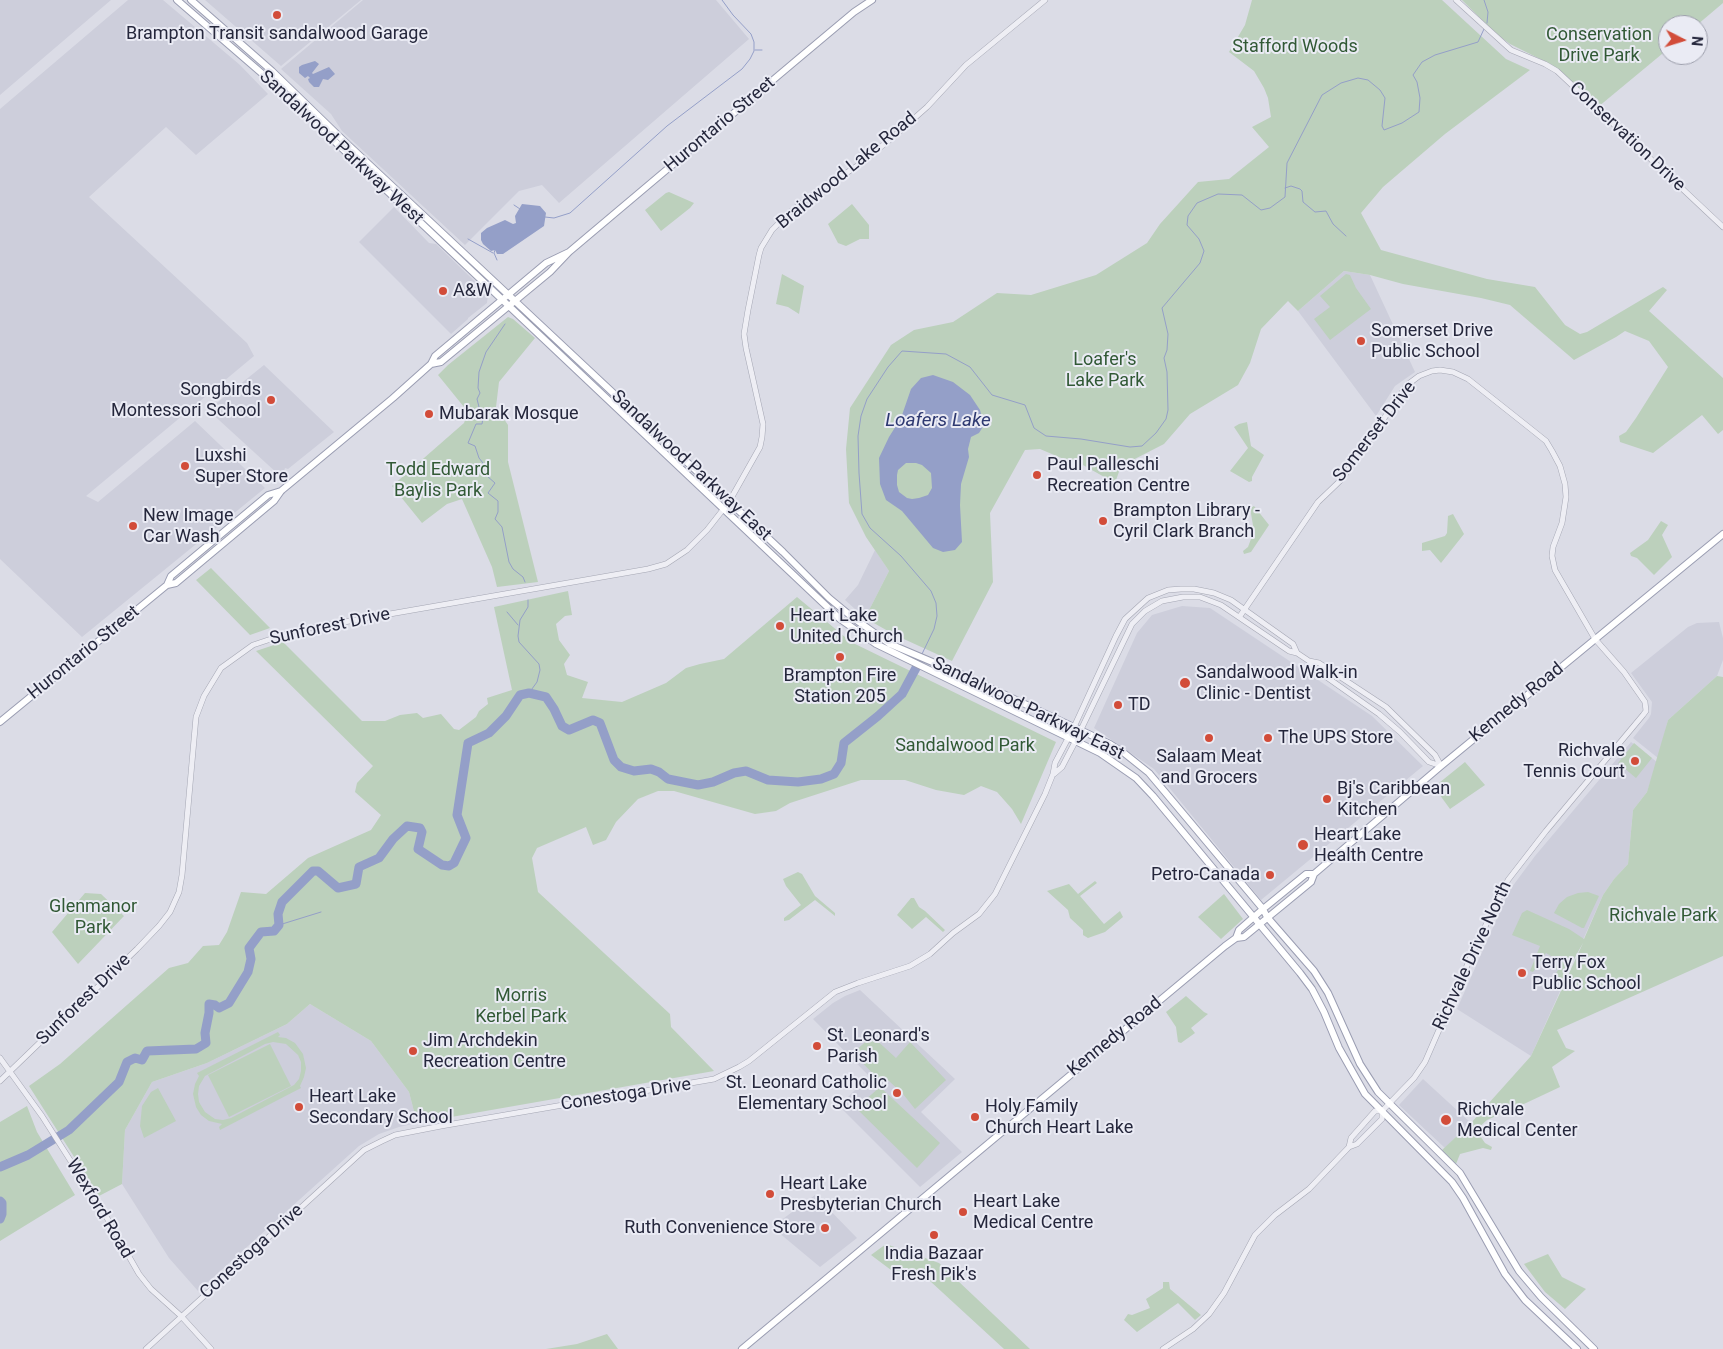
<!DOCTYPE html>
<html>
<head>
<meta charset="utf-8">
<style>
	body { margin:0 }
	#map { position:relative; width:1723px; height:1349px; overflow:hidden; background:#dbdce6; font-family:Roboto,sans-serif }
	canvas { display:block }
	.north { position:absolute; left:1658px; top:15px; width:50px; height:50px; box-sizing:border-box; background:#eaebf4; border:1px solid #9b9daa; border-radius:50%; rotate:95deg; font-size:14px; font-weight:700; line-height:20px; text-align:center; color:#25273c }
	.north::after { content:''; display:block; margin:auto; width:18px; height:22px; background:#d24c39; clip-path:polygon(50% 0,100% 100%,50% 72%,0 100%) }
</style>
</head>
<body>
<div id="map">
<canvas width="1723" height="1349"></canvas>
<div class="north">N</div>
</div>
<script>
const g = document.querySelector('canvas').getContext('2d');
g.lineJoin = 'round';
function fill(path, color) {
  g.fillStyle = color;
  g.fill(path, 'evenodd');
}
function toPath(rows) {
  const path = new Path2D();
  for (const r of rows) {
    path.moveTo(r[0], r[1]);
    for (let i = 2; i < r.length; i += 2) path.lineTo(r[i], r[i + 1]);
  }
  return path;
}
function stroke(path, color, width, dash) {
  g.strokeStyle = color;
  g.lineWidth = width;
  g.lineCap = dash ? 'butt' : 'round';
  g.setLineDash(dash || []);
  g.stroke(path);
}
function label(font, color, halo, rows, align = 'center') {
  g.font = font + ' Roboto,sans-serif';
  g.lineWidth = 4;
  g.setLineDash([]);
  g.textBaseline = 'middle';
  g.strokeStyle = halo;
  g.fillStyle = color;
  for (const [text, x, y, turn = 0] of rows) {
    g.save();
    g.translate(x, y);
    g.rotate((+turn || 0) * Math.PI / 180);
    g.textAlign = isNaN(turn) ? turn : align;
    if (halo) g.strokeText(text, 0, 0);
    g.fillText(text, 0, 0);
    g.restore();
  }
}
fill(toPath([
	[0,0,111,0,0,95],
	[128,0,163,0,240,65,268,94,196,155,166,127,89,197,247,343,254,356,86,496,98,502,195,421,265,488,82,637,0,559,0,109],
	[205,0,361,0,281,66],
	[363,0,716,0,749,39,559,203,542,185,519,191,465,245,342,131,331,114,281,69],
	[394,207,429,243,436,244,488,294,487,303,468,318,468,319,451,334,359,242],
	[1344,271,1370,275,1415,372,1395,386,1376,416,1298,311],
	[264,365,334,432,288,469,285,468,284,471,278,474,208,410],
	[875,550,889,571,865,618,845,600,858,585],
	[1182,606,1210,608,1372,716,1423,766,1261,900,1154,769,1094,728,1137,633,1152,615],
	[1719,622,1723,638,1723,660,1717,676,1668,720,1658,758,1633,738,1649,718,1651,714,1652,702,1631,673,1688,627,1697,623],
	[1631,742,1657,762,1647,792,1633,810,1628,864,1614,879,1603,895,1531,1056,1457,1009,1509,891,1535,856],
	[860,990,955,1079,921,1112,962,1152,920,1187,839,1106,869,1076,813,1019,833,1003,845,996],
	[310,1004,371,1041,409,1092,417,1123,399,1127,379,1134,359,1146,198,1291,169,1258,122,1184,125,1130,152,1082,207,1063,287,1024],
	[1423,1079,1471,1123,1445,1148,1399,1105],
	[815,1195,857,1238,820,1267,772,1227]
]), '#cdcedb');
fill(toPath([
	[1252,0,1442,0,1506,59,1530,70,1445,134,1383,187,1361,213,1381,250,1487,279,1535,287,1565,325,1580,334,1587,332,1663,287,1667,290,1649,311,1723,378,1723,430,1718,434,1702,415,1653,453,1620,442,1619,436,1626,432,1636,418,1668,367,1649,341,1625,331,1616,337,1574,360,1510,305,1481,298,1403,284,1370,275,1344,271,1298,311,1288,301,1261,329,1250,363,1238,385,1190,414,1164,444,1121,466,1115,483,1074,460,1066,460,1040,449,1025,450,990,513,993,582,952,661,895,635,865,618,889,571,866,537,849,503,846,449,850,408,891,345,914,330,953,322,997,293,1031,295,1096,275,1147,243,1160,224,1198,182,1229,179,1269,147,1252,127,1271,117,1268,98,1264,88,1254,71,1229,52,1245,25],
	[1462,0,1723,0,1723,3,1697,25,1668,25,1668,49,1598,107,1552,65,1510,44,1495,33],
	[669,192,694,203,690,208,661,231,645,210,666,193],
	[852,204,869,225,869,239,860,239,846,246,838,243,828,224],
	[782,274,804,286,799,314,788,307,776,304],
	[1346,274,1350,275,1356,288,1371,309,1330,340,1314,319,1330,307,1320,296],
	[508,317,513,319,535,338,499,382,496,407,508,425,508,462,538,582,497,587,492,567,462,499,447,504,422,523,392,486,464,423,468,412,438,375,448,365],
	[1247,422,1251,446,1264,455,1252,477,1252,481,1249,482,1230,471,1248,448,1234,427,1239,424],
	[1254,506,1269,525,1251,552,1244,554,1243,551,1248,547,1254,531,1250,508],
	[1453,514,1464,534,1441,563,1430,550,1422,551,1422,543,1445,536,1447,533,1448,516],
	[1661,521,1668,525,1662,535,1672,557,1654,575,1637,558,1631,556,1630,553,1648,540],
	[211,568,270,628,250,635,196,580],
	[568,591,572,615,565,616,556,624,559,640,570,655,564,664,567,675,588,682,582,698,622,702,666,683,686,668,700,664,724,659,797,597,851,642,1056,742,1021,824,1012,809,997,792,981,786,964,795,936,790,905,780,861,780,790,803,776,811,755,814,674,791,658,791,638,799,616,822,606,840,593,845,586,827,537,848,532,858,538,892,670,1014,671,1027,714,1071,417,1123,409,1092,371,1041,310,1004,287,1024,207,1063,152,1082,125,1130,122,1184,99,1196,29,1086,60,1064,169,968,188,963,203,946,219,945,227,932,241,892,266,894,308,858,371,830,381,815,355,792,357,783,373,766,256,651,283,642,362,721,385,721,400,715,417,713,423,718,441,714,454,729,459,730,476,717,479,711,488,704,487,698,512,690,494,607],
	[1717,676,1723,677,1723,956,1557,1030,1566,1048,1575,1051,1552,1067,1560,1087,1526,1103,1487,1120,1476,1130,1485,1143,1492,1147,1491,1150,1483,1148,1460,1154,1456,1164,1442,1150,1471,1123,1531,1056,1583,943,1562,980,1554,977,1558,970,1555,968,1559,961,1546,953,1533,972,1530,971,1540,946,1512,935,1522,913,1527,910,1569,929,1584,939,1603,895,1614,879,1628,864,1633,810,1647,792,1668,720],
	[1634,743,1652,758,1636,778,1618,763],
	[1465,762,1485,785,1450,809,1434,787],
	[798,872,802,874,815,896,835,913,835,916,815,900,789,920,784,921,784,918,801,905,786,886,783,879],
	[1095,881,1097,883,1080,896,1104,924,1120,911,1123,917,1105,932,1088,938,1083,935,1083,930,1070,918,1068,910,1047,891,1069,884,1078,894],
	[1588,892,1599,896,1584,928,1582,928,1554,913,1559,904,1567,897,1578,893],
	[85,893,101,894,124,916,78,964,52,932],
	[1224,894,1243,919,1221,939,1198,917],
	[911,898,914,898,919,907,925,911,945,930,943,932,926,917,912,929,897,915],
	[1186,996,1204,1012,1208,1014,1191,1028,1195,1033,1181,1043,1178,1042,1176,1027,1166,1012],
	[278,1032,280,1035,278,1037,286,1038,295,1043,303,1054,306,1068,304,1077,300,1086,301,1088,220,1130,219,1127,222,1124,209,1121,201,1115,196,1107,193,1094,195,1084,199,1076,197,1073],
	[273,1042,286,1044,298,1055,301,1062,301,1071,299,1079,294,1085,231,1118,223,1120,215,1119,205,1112,199,1102,198,1094,199,1086,205,1076,265,1044],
	[872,1036,896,1058,910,1042,946,1080,915,1109,903,1094,889,1081,880,1081,853,1053],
	[270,1044,291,1086,229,1117,208,1075],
	[880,1087,940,1143,917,1168,856,1108],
	[158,1088,176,1121,144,1138,140,1126,142,1106,151,1092],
	[27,1106,37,1132,75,1195,0,1241,0,1122],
	[886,1244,939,1263,1030,1349,1004,1349,930,1281,895,1273,871,1255],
	[1548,1254,1562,1277,1586,1289,1565,1309,1545,1292,1524,1264],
	[1163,1282,1169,1282,1170,1289,1201,1315,1195,1320,1178,1303,1137,1332,1124,1320,1128,1314,1132,1315,1150,1308,1146,1299,1163,1288],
	[607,1334,618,1349,546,1349,577,1344]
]), '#bcd0bc');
fill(toPath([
	[315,61,319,64,312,73,313,74,329,67,335,74,328,80,323,79,319,87,314,87,309,82,308,79,310,78,308,76,305,78,299,73,299,67,302,65],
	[522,204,540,206,546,213,544,226,503,254,497,254,495,250,491,251,483,244,481,240,481,233,487,228,505,220,513,224,516,223,515,216],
	[933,375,953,382,970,395,980,410,984,425,979,433,971,437,968,449,969,457,961,484,960,505,962,542,955,550,943,552,933,548,902,511,886,500,880,484,879,458,889,437,901,418,911,389,921,378],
	[906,463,916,463,922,465,931,473,932,488,928,495,919,498,912,499,907,498,899,492,897,485,897,475,898,470]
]), '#949fc8');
stroke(toPath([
	[1484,0,1488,12,1487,23],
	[755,50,762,50],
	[1285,188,1291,186,1300,189,1302,191,1303,202,1315,212,1326,211,1333,224,1346,236],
	[514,205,520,209],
	[545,217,554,218,570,213,667,126,742,69,750,59,754,51,754,42,751,34,733,15,722,0],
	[468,239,493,253],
	[495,250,494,253,497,260],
	[505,324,486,352,479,372,478,388,480,393,477,399,479,407,477,411,483,418,482,424,476,424,468,443,475,446,479,458,483,463,478,469,478,472,487,476,495,483,488,493,498,501,498,512,495,519,502,527,509,562,513,569,523,577,525,582],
	[528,600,528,607,520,620,518,636,519,642,539,664,540,670,537,682,529,693],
	[507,612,518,625],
	[922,654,934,629,937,616,936,603,931,591,901,556,870,528,862,514,859,473,858,436,861,416,867,399,888,367,902,351,946,354,970,367,992,395,1025,405,1034,428,1046,436,1081,439,1130,447,1142,446,1156,433,1166,419,1168,410,1167,372,1164,358,1167,350,1168,334,1162,308,1200,263,1204,251,1199,239,1187,225,1188,216,1197,203,1218,194,1242,195,1261,210,1270,208,1285,197,1287,163,1322,95,1341,83,1358,78,1368,80,1380,90,1385,98,1382,126,1384,130,1402,123,1419,112,1420,98,1417,82,1413,75,1422,62,1435,55,1478,42,1484,29],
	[279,925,321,912]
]), '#949fc8', 1);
stroke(toPath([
	[0,1167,28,1155,69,1130,119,1082,127,1062,135,1058,142,1060,147,1051,196,1049,206,1043,205,1033,209,1013,209,1004,215,1005,219,1008,229,1003,248,972,251,959,249,948,261,932,274,931,279,925,278,914,282,902,313,871,318,871,338,888,356,884,359,867,379,858,393,839,407,826,420,828,422,832,418,849,442,865,449,866,454,863,466,838,457,815,468,743,489,733,506,716,520,695,529,693,546,697,554,709,562,726,569,730,593,720,600,723,614,760,621,767,634,771,651,769,659,772,668,779,698,785,713,782,734,773,746,771,768,780,798,782,821,779,834,774,841,763,844,743,878,716,902,694,916,668],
	[0,1201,2,1203,2,1214,0,1219]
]), '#949fc8', 9);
const minor = toPath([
	[1456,0,1511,50,1545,64,1557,71,1723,227],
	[1240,616,1318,502,1342,479,1407,385,1419,376,1432,371,1440,370,1453,372,1468,379,1531,429,1546,441,1552,451,1560,466,1565,484,1566,497,1562,523,1553,547,1552,556,1555,570,1595,639,1624,672,1645,702,1646,711,1643,715,1546,831,1508,880,1476,945,1425,1062,1414,1078,1382,1111],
	[1309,661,1319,663,1386,707,1435,755,1441,766],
	[1054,774,1062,767,1075,742,1132,624,1145,611,1162,601,1183,597,1200,597,1221,605,1289,651,1297,653,1309,661,1315,669,1379,714,1400,732,1429,762,1441,766],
	[0,1058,42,1116,107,1218,139,1274,151,1289,181,1316,211,1349],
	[0,1081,137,949,159,926,170,912,179,892,182,875,196,717,204,696,221,668,253,645,298,630,648,569,666,564,687,550,707,530,729,502,760,447,762,437,763,424,746,348,744,334,748,310,759,255,761,248,772,230,789,213,808,198,857,166,892,138,927,107,966,65,1045,0],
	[1349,1147,1351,1138,1375,1111,1382,1111],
	[146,1349,364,1150,382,1141,395,1135,441,1126,714,1079,739,1067,749,1061,835,992,858,983,910,966,930,954,953,933,979,914,995,894,1045,794,1053,774,1055,763,1074,727,1116,636,1125,619,1148,598,1168,590,1181,589,1194,589,1214,593,1231,600,1293,644,1297,653],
	[1163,1349,1193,1329,1209,1314,1224,1293,1255,1235,1275,1215,1309,1189,1349,1147,1357,1144,1382,1119,1382,1111]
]);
const major = toPath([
	[177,0,273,83,840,619,876,644,1100,753,1136,778,1153,796,1300,973,1312,989,1324,1012,1339,1048,1365,1094,1452,1182,1463,1198,1505,1274,1525,1300,1577,1349],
	[191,0,272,71,343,140,783,552,829,598,852,617,890,644,963,675,1110,744,1124,753,1149,773,1263,909,1267,917,1314,971,1328,993,1360,1064,1378,1092,1460,1173,1519,1271,1541,1297,1594,1349],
	[431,364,441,362,550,272,569,252,792,64,854,12,872,0],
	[167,585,171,576,268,495,281,491],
	[0,722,167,585,176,583,274,501,281,491,393,398,431,364,435,356,546,263,569,252],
	[1314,874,1441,766,1723,534],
	[1236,938,1239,930,1263,909,1306,874,1314,874],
	[742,1349,1225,946,1236,938,1244,937,1311,882,1314,874]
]);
stroke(minor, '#a4a6b3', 6);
stroke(major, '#9a9db2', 8);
stroke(minor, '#eeeef4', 5);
stroke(major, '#fff', 6);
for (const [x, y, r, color] of [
	[277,15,5,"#d24c39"],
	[443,291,5,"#d24c39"],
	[1361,341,5,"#d24c39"],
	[271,400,5,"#d24c39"],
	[429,414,5,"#d24c39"],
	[185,466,5,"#d24c39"],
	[1037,475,5,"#d24c39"],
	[1103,521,5,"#d24c39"],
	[133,526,5,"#d24c39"],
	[780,626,5,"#d24c39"],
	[840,657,5,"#d24c39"],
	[1185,683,6,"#d24c39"],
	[1118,705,5,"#d24c39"],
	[1209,738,5,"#d24c39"],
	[1268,738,5,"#d24c39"],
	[1635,761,5,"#d24c39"],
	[1327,799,5,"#d24c39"],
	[1303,845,6,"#d24c39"],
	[1270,875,5,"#d24c39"],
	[1522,973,5,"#d24c39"],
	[817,1046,5,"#d24c39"],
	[413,1051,5,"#d24c39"],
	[897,1093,5,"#d24c39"],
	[299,1107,5,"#d24c39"],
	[975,1117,5,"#d24c39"],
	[1446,1120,6,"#d24c39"],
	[770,1194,5,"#d24c39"],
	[963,1212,5,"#d24c39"],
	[825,1228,5,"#d24c39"],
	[934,1235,5,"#d24c39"]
]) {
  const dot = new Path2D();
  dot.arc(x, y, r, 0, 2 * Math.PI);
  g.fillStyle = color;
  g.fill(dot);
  stroke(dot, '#eaebf4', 2);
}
label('18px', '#25273c', '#eaebf4', [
	["Brampton Transit sandalwood Garage",277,34,"center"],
	["A&W",453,291],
	["Somerset Drive",1371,331],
	["Public School",1371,352],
	["Songbirds",261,390,"right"],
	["Montessori School",261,411,"right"],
	["Mubarak Mosque",439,414],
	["Luxshi",195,456],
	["Super Store",195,477],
	["Paul Palleschi",1047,465],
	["Recreation Centre",1047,486],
	["Brampton Library -",1113,511],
	["Cyril Clark Branch",1113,532],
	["New Image",143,516],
	["Car Wash",143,537],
	["Heart Lake",790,616],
	["United Church",790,637],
	["Sandalwood Walk-in",1196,673],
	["Clinic - Dentist",1196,694],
	["Brampton Fire",840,676,"center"],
	["Station 205",840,697,"center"],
	["TD",1128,705],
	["The UPS Store",1278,738],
	["Richvale",1625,751,"right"],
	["Tennis Court",1625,772,"right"],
	["Salaam Meat",1209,757,"center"],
	["and Grocers",1209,778,"center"],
	["Bj's Caribbean",1337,789],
	["Kitchen",1337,810],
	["Heart Lake",1314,835],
	["Health Centre",1314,856],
	["Petro-Canada",1260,875,"right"],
	["Terry Fox",1532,963],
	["Public School",1532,984],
	["St. Leonard's",827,1036],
	["Parish",827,1057],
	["Jim Archdekin",423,1041],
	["Recreation Centre",423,1062],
	["St. Leonard Catholic",887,1083,"right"],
	["Elementary School",887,1104,"right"],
	["Heart Lake",309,1097],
	["Secondary School",309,1118],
	["Holy Family",985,1107],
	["Church Heart Lake",985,1128],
	["Richvale",1457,1110],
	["Medical Center",1457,1131],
	["Heart Lake",780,1184],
	["Presbyterian Church",780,1205],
	["Heart Lake",973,1202],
	["Medical Centre",973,1223],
	["Ruth Convenience Store",815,1228,"right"],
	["India Bazaar",934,1254,"center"],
	["Fresh Pik's",934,1275,"center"]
], 'left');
label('18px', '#315935', '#eaebf4', [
	["Conservation",1599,35],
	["Drive Park",1599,56],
	["Stafford Woods",1295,47],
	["Loafer's",1105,360],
	["Lake Park",1105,381],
	["Todd Edward",438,470],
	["Baylis Park",438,491],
	["Sandalwood Park",965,746],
	["Glenmanor",93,907],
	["Park",93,928],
	["Richvale Park",1663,916],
	["Morris",521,996],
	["Kerbel Park",521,1017]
]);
label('18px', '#25273c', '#eaebf4', [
	["Hurontario Street",720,125,-40],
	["Conservation Drive",1627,137,43],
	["Sandalwood Parkway West",341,148,43],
	["Braidwood Lake Road",847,171,-39],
	["Somerset Drive",1375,432,-52],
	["Sandalwood Parkway East",691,466,43],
	["Sunforest Drive",330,627,-12],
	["Hurontario Street",84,653,-39],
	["Kennedy Road",1517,703,-39],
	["Sandalwood Parkway East",1028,709,26],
	["Richvale Drive North",1473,956,-65],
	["Sunforest Drive",84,1000,-44],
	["Kennedy Road",1115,1037,-39],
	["Conestoga Drive",626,1095,-9],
	["Wexford Road",99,1209,59],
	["Conestoga Drive",252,1252,-42]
]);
label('italic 19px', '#2e3971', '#eaebf4', [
	["Loafers Lake",938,421]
]);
</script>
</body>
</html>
